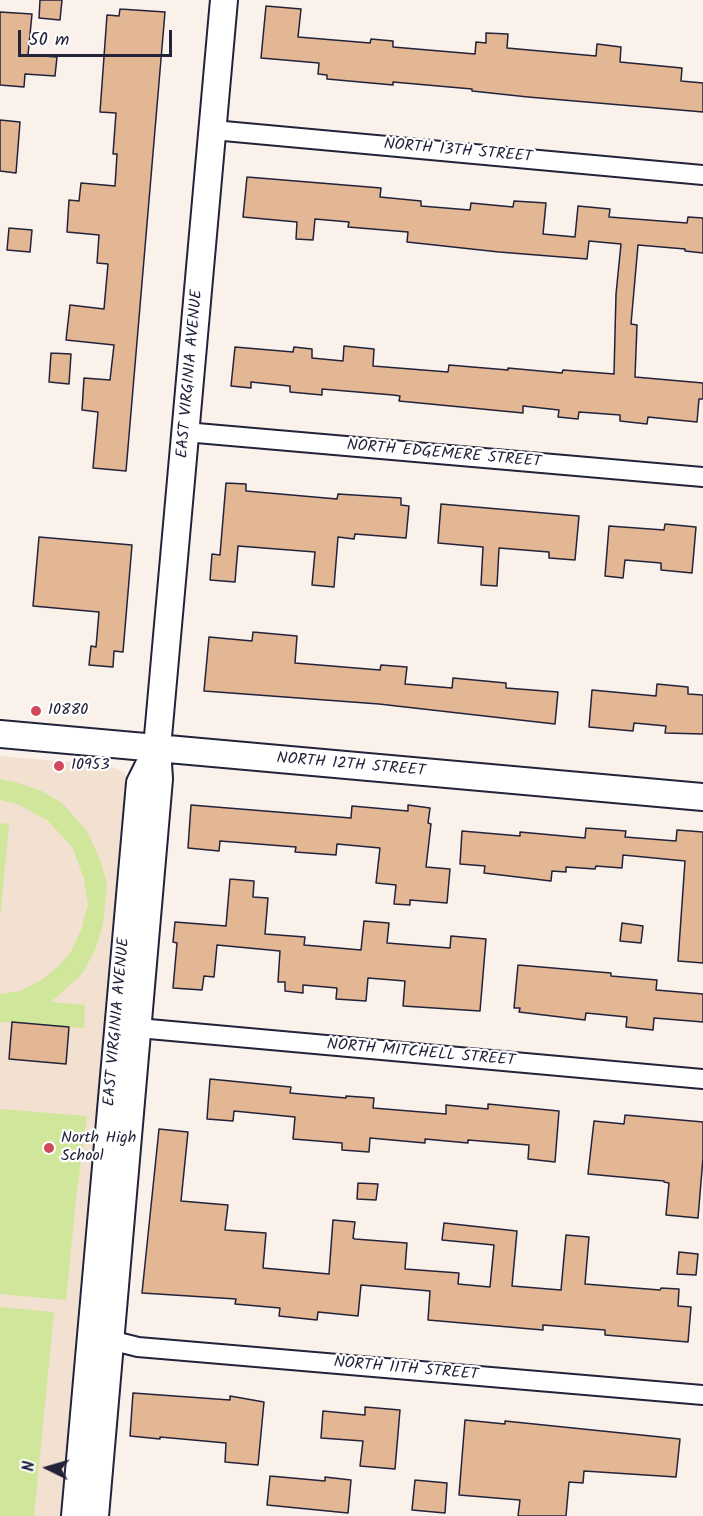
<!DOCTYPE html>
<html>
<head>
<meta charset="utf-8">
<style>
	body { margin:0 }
	#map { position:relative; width:703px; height:1516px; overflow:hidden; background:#f9f1ea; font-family:Kalam,sans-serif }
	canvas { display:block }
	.north { position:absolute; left:18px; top:1438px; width:60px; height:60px; -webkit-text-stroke:4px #fff; paint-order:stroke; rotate:275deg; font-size:16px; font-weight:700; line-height:24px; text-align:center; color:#22223b }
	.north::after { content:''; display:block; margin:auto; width:21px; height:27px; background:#22223b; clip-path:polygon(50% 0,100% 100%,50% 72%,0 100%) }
	.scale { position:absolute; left:18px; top:30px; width:154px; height:27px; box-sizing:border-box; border:3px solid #22223b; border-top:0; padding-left:8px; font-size:18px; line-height:21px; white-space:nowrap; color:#22223b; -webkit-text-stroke:4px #fff; paint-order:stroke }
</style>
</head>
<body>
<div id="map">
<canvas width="703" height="1516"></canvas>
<div class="north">N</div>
<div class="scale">50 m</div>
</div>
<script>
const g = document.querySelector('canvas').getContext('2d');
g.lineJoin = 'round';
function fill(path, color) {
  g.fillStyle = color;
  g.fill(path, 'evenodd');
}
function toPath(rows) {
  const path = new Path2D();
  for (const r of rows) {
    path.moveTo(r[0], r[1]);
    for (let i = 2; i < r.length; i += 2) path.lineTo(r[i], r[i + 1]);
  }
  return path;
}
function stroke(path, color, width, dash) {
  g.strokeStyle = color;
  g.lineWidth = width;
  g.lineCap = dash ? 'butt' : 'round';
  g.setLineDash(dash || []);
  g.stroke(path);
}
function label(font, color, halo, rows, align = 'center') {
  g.font = font + ' Kalam,sans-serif';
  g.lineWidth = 4.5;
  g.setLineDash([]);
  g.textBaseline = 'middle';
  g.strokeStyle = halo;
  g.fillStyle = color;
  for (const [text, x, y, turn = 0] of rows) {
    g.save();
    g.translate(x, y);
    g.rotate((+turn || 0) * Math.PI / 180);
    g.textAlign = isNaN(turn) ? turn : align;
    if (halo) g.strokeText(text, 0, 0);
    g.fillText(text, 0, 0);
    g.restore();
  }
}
fill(toPath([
	[0,756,111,766,124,773,129,781,66,1516,0,1516]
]), '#f2e0d0');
fill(toPath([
	[0,779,15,782,42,791,63,804,87,831,101,862,107,884,103,925,95,950,82,974,51,1002,85,1005,84,1028,0,1022,0,994,21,991,43,979,61,964,72,950,81,930,88,905,84,879,73,848,47,820,17,804,0,800],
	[0,823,9,824,0,918],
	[0,1109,87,1116,76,1198,66,1300,0,1294],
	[0,1307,54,1312,34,1516,0,1516]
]), '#d0e69b');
const building = toPath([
	[40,0,62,0,60,20,39,18,40,0],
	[266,6,301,9,298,37,370,43,371,39,393,41,393,47,475,54,476,42,486,43,486,33,508,34,507,48,596,56,597,44,621,47,620,62,682,68,681,81,703,83,703,112,528,97,472,91,472,89,393,82,393,85,327,79,327,75,318,74,319,63,261,58,266,6],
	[120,9,165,12,126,471,93,468,98,412,82,410,84,378,110,380,114,345,66,340,70,305,104,309,108,264,97,263,99,235,67,232,69,200,79,201,81,183,115,186,117,154,113,154,116,113,100,112,107,15,119,16,120,9],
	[0,12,32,14,28,55,57,57,55,76,25,74,24,87,0,85,0,12],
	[0,120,20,122,16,173,0,171,0,120],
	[247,177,381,188,380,197,421,201,421,206,470,210,471,203,513,207,514,201,546,203,543,234,575,237,578,206,610,209,609,217,687,223,688,217,703,218,703,253,685,251,685,249,638,245,631,324,637,325,635,377,703,383,703,399,699,399,697,422,648,417,647,424,620,421,620,415,579,412,578,419,558,417,559,410,523,406,523,413,399,401,400,396,393,395,322,389,322,395,290,392,290,386,251,382,251,388,231,386,235,347,293,352,294,347,312,349,312,358,343,361,344,346,374,349,373,366,448,372,449,365,508,370,508,368,562,373,563,370,614,374,616,294,621,244,589,241,587,259,499,252,407,242,408,232,348,227,349,222,315,219,313,240,296,239,297,222,243,217,247,177],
	[9,228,32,230,30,252,7,250,9,228],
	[51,353,71,354,69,384,49,382,51,353],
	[226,483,246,484,246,491,337,499,338,494,401,498,401,505,409,506,406,538,355,534,354,539,338,537,334,587,312,585,315,552,238,546,235,582,210,580,212,554,220,555,226,483],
	[441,504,579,516,575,560,549,558,549,552,499,548,497,586,481,585,483,547,438,543,441,504],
	[665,524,696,527,692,573,661,570,661,563,625,560,623,578,605,576,609,526,664,530,665,524],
	[39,537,132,545,123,652,114,651,113,667,89,665,91,646,96,647,99,612,33,606,39,537],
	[253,632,297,636,295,663,380,670,381,665,407,667,405,684,452,688,453,678,506,683,506,688,558,692,555,724,379,704,204,691,209,637,252,641,253,632],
	[657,684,688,687,688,694,703,695,703,734,665,733,666,726,634,723,633,731,589,727,592,690,656,696,657,684],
	[191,805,351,818,352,806,408,811,408,805,430,808,428,823,431,824,426,867,450,869,447,903,410,900,410,905,394,904,396,885,376,883,380,848,337,844,336,855,295,852,296,847,220,841,219,851,188,848,191,805],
	[586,828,626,831,625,837,676,841,677,830,703,832,703,963,678,961,685,861,623,855,622,868,596,866,595,869,566,867,566,872,552,871,551,881,484,873,485,866,460,864,462,831,520,836,520,832,585,838,586,828],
	[230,879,254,881,253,897,268,898,265,934,305,937,304,945,361,950,364,921,389,923,387,943,450,948,451,936,486,939,480,1011,403,1006,405,981,368,978,366,1001,336,999,337,988,303,985,303,993,285,991,285,982,278,982,280,951,217,945,214,977,204,976,202,990,173,988,177,943,173,942,175,922,226,926,230,879],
	[622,923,643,926,641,943,620,941,622,923],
	[518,965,611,973,611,976,657,980,656,990,703,994,703,1022,654,1018,653,1030,626,1027,627,1017,586,1013,585,1020,519,1012,520,1008,514,1008,518,965],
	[12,1022,69,1027,66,1064,9,1059,12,1022],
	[210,1079,291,1087,290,1093,346,1098,346,1096,374,1098,373,1108,446,1114,446,1105,488,1109,488,1104,559,1111,555,1162,528,1159,529,1145,468,1140,468,1143,425,1139,425,1143,370,1138,369,1152,342,1150,342,1143,293,1139,295,1117,234,1111,233,1121,207,1119,210,1079],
	[625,1115,703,1122,703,1158,698,1218,666,1215,669,1183,664,1182,664,1181,588,1174,594,1121,624,1124,625,1115],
	[159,1129,188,1132,181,1201,228,1205,225,1230,266,1233,263,1268,329,1274,333,1220,355,1222,353,1238,355,1239,407,1243,405,1269,459,1273,458,1284,490,1287,494,1245,442,1240,444,1223,517,1231,512,1286,561,1290,566,1235,589,1237,585,1284,660,1290,661,1288,679,1289,678,1306,691,1307,688,1342,605,1335,605,1330,543,1325,543,1330,428,1320,430,1291,361,1285,358,1316,318,1312,317,1320,279,1316,280,1308,235,1304,236,1299,142,1293,159,1129],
	[358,1183,378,1184,376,1200,357,1199,358,1183],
	[679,1252,698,1254,696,1275,677,1274,679,1252],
	[133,1393,230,1400,230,1396,264,1402,258,1465,225,1462,226,1443,160,1437,160,1439,130,1436,133,1393],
	[365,1407,400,1410,395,1469,360,1466,363,1441,321,1438,323,1411,365,1415,365,1407],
	[465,1420,505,1424,505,1421,680,1439,676,1477,584,1471,583,1483,569,1482,566,1516,518,1516,520,1500,459,1495,465,1420],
	[270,1476,325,1481,325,1477,351,1480,348,1513,267,1505,270,1476],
	[415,1480,447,1483,445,1513,412,1510,415,1480]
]);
fill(building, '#e3b794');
stroke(building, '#22223b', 1.5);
const street = toPath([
	[213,130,703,175],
	[185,432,703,477],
	[138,1028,703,1079],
	[110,1340,138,1347,703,1395]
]);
const secondary = toPath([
	[0,734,703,797],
	[75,1516,140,783,156,751],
	[95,1516,159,779,157,748,224,0]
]);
stroke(street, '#22223b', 22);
stroke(secondary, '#22223b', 30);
stroke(street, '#fff', 18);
stroke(secondary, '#fff', 26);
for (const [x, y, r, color] of [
	[36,711,6,"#d1495b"],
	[59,766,6,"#d1495b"],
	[49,1148,6,"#d1495b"]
]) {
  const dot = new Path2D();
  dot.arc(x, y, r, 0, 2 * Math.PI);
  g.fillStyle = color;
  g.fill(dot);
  stroke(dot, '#fff', 2);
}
label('16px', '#22223b', '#fff', [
	["NORTH 13TH STREET",458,152,5],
	["EAST VIRGINIA AVENUE",191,374,-85],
	["NORTH EDGEMERE STREET",444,455,5],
	["NORTH 12TH STREET",351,766,5],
	["EAST VIRGINIA AVENUE",118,1022,-85],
	["NORTH MITCHELL STREET",421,1054,5],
	["NORTH 11TH STREET",406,1370,5]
]);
label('16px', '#22223b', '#fff', [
	["10880",48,711],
	["10953",71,766],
	["North High",61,1139],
	["School",61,1157]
], 'left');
</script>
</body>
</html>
